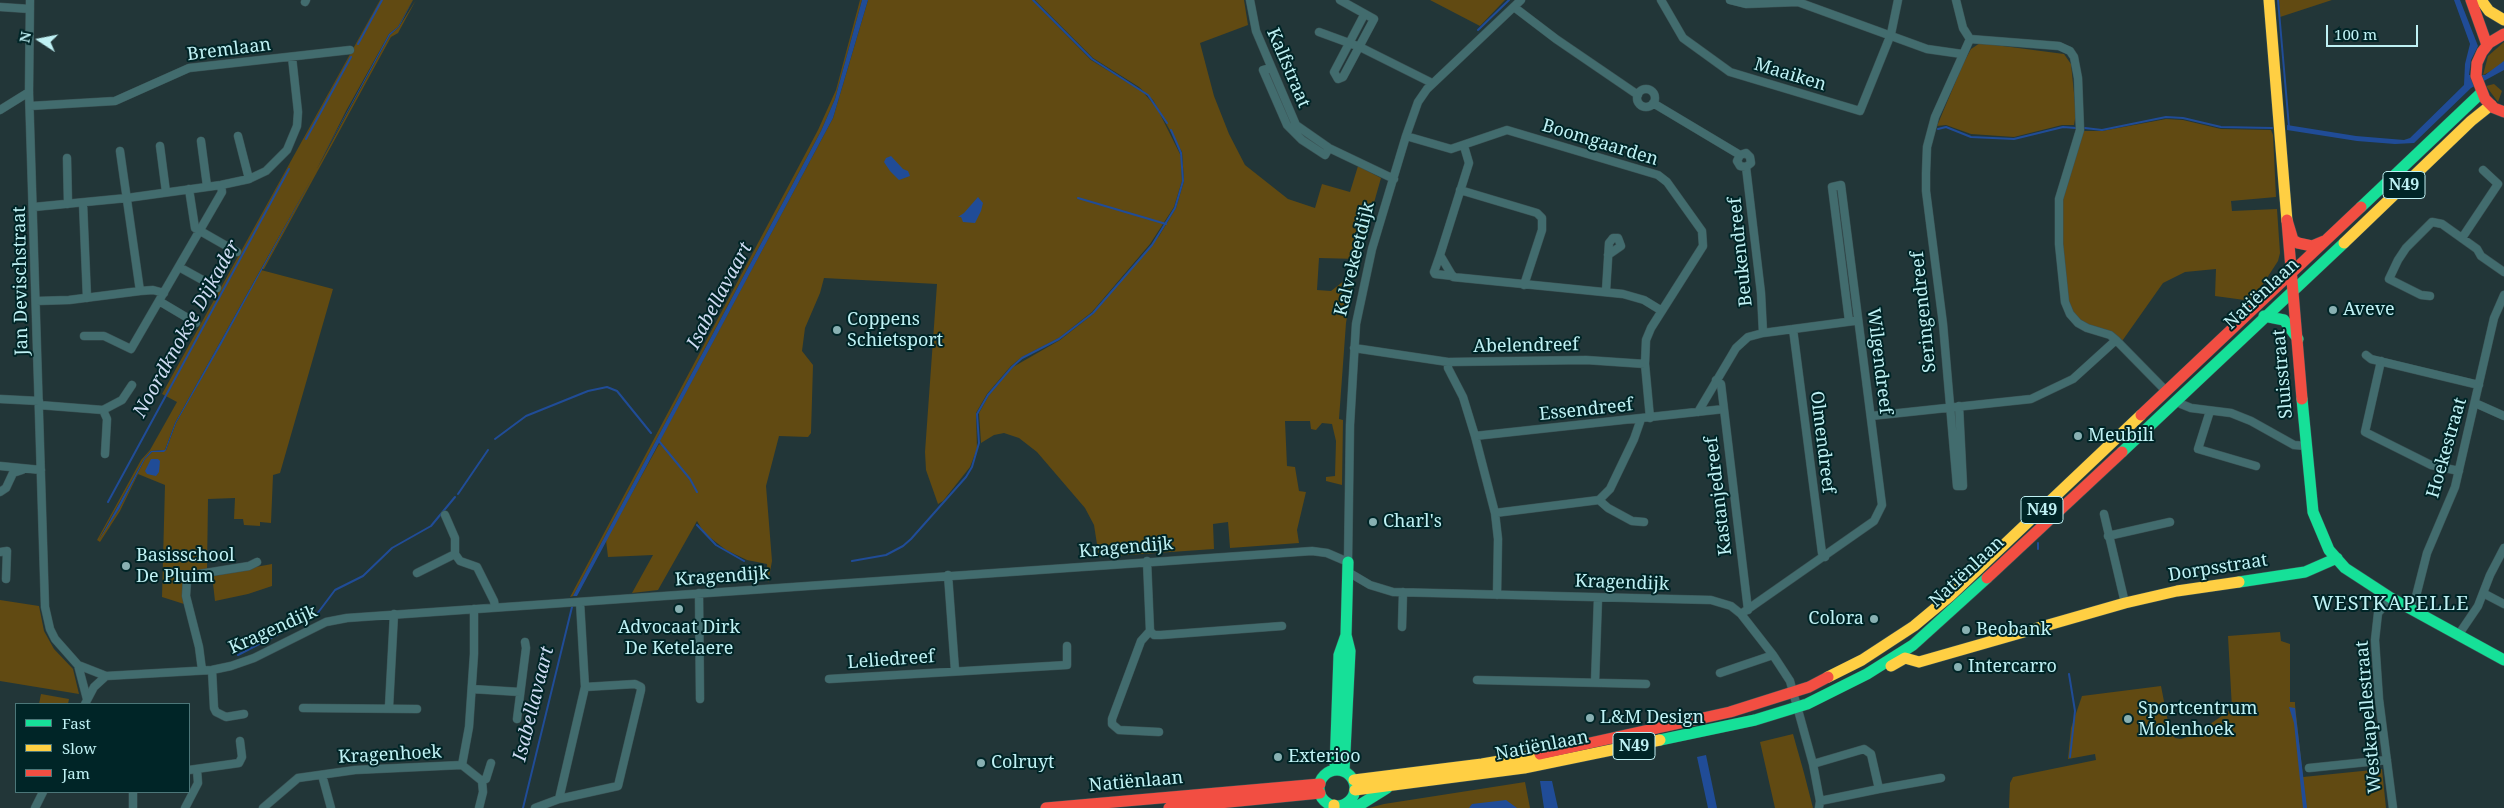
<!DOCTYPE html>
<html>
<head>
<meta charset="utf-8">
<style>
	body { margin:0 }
	#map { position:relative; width:2504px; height:808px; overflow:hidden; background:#223638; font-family:"Noto Serif",serif }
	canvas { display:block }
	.legend { position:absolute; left:15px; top:703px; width:175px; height:90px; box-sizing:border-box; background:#002527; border:1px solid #4c7779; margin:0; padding:6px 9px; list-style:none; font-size:15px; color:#bff1f4 }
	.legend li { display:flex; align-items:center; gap:10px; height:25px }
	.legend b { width:25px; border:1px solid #4c7779 }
	.north { position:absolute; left:15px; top:15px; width:50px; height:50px; -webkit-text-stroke:4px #002527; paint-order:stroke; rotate:281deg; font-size:14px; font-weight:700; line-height:20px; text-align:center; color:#bff1f4 }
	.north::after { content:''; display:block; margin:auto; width:18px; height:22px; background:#bff1f4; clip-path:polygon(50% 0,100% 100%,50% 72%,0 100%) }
	.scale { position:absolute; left:2326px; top:25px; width:92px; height:22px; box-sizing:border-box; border:2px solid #bff1f4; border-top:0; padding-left:6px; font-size:15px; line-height:18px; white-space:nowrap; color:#bff1f4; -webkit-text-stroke:4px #002527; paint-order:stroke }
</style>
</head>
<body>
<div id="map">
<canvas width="2504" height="808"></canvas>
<ul class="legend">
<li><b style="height:6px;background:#16e098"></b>Fast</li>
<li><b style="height:6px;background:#ffcf43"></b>Slow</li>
<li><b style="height:6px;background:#f24e42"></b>Jam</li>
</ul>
<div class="north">N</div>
<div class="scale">100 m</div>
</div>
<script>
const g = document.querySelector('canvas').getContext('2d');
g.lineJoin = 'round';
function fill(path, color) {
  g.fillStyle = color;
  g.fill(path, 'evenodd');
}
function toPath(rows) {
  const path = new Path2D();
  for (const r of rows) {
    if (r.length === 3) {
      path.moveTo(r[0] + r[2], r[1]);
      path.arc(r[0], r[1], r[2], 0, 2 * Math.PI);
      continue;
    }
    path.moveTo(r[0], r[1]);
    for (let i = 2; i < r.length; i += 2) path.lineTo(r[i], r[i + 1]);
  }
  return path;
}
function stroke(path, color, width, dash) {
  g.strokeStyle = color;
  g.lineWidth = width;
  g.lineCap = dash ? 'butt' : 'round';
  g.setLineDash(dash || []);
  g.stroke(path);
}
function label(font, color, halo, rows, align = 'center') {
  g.font = font + ' "Noto Serif",serif';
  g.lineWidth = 4;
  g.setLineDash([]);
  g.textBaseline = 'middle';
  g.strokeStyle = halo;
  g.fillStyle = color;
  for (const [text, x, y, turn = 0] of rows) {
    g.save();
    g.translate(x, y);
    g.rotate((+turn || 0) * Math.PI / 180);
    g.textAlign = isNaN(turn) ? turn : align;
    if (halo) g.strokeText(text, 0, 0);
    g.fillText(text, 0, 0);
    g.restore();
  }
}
fill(toPath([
	[380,0,413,0,398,27,389,34,346,111,317,169,390,35,399,27,416,0,398,33,391,37,264,269,262,269,312,178,261,269,175,423,165,450,151,451,144,459,99,539,119,509,145,459,152,452,166,450,176,423,261,270,333,289,280,473,273,475,271,523,260,522,260,526,244,525,243,519,234,519,235,498,208,499,207,570,194,572,183,589,184,604,162,597,165,485,138,474,120,511,100,542,97,540,141,460,150,450,177,402,162,394],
	[860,0,862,0,835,99,821,131,573,596,570,597,818,130,836,90],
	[868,0,1032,0,1091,60,1143,92,1157,108,1181,156,1182,181,1174,207,1150,244,1092,312,1059,338,1022,357,1011,366,987,394,976,413,977,449,970,467,943,501,938,504,926,470,925,452,937,284,824,278,820,293,805,328,802,351,813,365,811,433,808,437,779,436,766,486,772,561,768,583,767,564,747,560,726,550,704,533,697,521,658,590,632,593,653,555,608,557,606,540,659,444,661,445,660,440,833,118],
	[1035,0,1244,0,1248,25,1200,43,1214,96,1229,134,1245,165,1288,199,1315,208,1322,184,1350,192,1358,166,1381,178,1358,259,1319,258,1317,290,1331,291,1345,280,1353,281,1346,323,1339,419,1343,420,1342,485,1326,481,1326,477,1335,476,1336,441,1332,424,1322,423,1316,430,1311,429,1310,421,1285,421,1287,466,1295,467,1299,491,1306,492,1297,530,1299,543,1230,548,1228,522,1213,524,1214,549,1099,557,1094,525,1085,508,1037,452,1019,438,1004,433,994,435,981,443,979,413,989,395,1013,367,1060,340,1093,314,1159,236,1176,208,1184,181,1182,152,1153,100,1139,87,1093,58],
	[1430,0,1505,0,1480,26],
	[2279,0,2332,0,2280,17],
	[2504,42,2504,61,2496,69,2483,75,2488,56],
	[1980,43,2064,54,2071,64,2076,113,2074,125,2062,125,2014,137,1971,134,1946,125,1937,126,1963,64,1971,49],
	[2494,84,2502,91,2498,102,2486,86],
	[2166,119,2183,120,2221,129,2271,130,2273,135,2276,197,2231,201,2232,211,2277,209,2280,253,2278,261,2252,301,2215,296,2216,269,2185,272,2163,283,2120,344,2087,328,2070,314,2059,244,2062,192,2082,131,2102,131],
	[272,564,272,586,248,594,215,601,212,575],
	[0,600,39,606,44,631,54,649,73,669,79,694,0,681],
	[2280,632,2281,641,2290,644,2290,702,2295,702,2295,705,2303,777,2382,769,2386,808,2009,808,2010,783,2013,777,2096,760,2095,754,2068,759,2071,728,2082,696,2161,686,2170,732,2175,738,2181,739,2194,735,2232,709,2228,636],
	[41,694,69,699,68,704,39,704],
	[1793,734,1804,773,1813,808,1775,808,1760,742],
	[1525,782,1530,808,1369,808,1384,804]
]), '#614a12');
fill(toPath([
	[413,0,399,27,390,35,316,169,389,34,398,27],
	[862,0,868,0,833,118,577,596,573,596,821,131,835,99],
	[2454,0,2460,0,2478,46,2471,60,2469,75,2485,75,2504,61,2504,70,2471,88,2414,143,2395,144,2357,141,2287,130,2287,125,2356,136,2404,140,2410,138,2464,85,2465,64,2470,44],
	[891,156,903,169,908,171,910,176,899,180,890,171,884,162,886,158],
	[312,178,221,345,176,423,166,450,164,452,152,452,145,459,119,509,99,540,144,459,151,451,165,450,175,423],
	[978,197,983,203,981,211,975,223,963,222,961,217,958,217,964,213],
	[151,459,158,459,160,461,159,472,156,476,147,474,145,471],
	[2289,707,2295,708,2307,808,2303,808,2294,723],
	[1706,755,1717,808,1708,808,1697,757],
	[1540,781,1552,781,1558,808,1544,808],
	[1506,800,1517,808,1469,808,1472,804]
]), '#204c97');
stroke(toPath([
	[1033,0,1092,59,1148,95,1167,123],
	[2278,0,2289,127],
	[1478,30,1509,0],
	[358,44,382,0],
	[2085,128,2102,130,2166,117,2183,118,2221,127,2272,128],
	[1938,129,1946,127,1971,137,2014,139,2063,127,2076,128],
	[306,139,351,57],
	[1078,198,1166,224],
	[495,439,526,416,588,391,607,387,617,391,651,433],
	[658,440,690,479,697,492],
	[458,494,488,450],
	[108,502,289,169],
	[697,525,716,545,744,561],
	[2038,543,2038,549],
	[852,561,886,555,903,546,911,539,966,477,972,467,979,443,977,414,988,395,1012,367,1022,358,1059,339,1093,313,1152,245,1175,208,1183,181,1181,153,1171,130],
	[238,655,317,614,335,590,363,576,392,548,431,526,455,497],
	[2069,674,2075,711,2070,757],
	[523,808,572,607]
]), '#204c97', 2);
const street = toPath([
	[30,0,29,92,45,607,50,629,55,639,78,665,87,699],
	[1250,0,1256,31,1296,125,1329,148,1394,179],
	[1340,0,1374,19,1343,77,1338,79,1334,72,1364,15],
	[1661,0,1683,38,1730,72,1860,111,1891,34,1898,0],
	[1730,0,1746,4,1798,2,1927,49,1962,54],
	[1956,0,1963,28,1970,39],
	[305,2,306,0],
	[0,7,30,9],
	[1514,7,1556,39,1638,95],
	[1319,32,1360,47,1432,83],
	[1970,39,2059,46,2070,51,2074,57,2078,78,2080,130,2059,199,2059,244,2065,302,2070,314,2078,323,2087,328,2110,335,2116,340,2167,392],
	[1271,68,1263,70,1287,125,1302,140,1325,155,1329,148],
	[1646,98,9],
	[1653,103,1740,155],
	[30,106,115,101,189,68,350,50],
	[0,110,29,92],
	[238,136,249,179],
	[1406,136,1451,149,1507,130,1658,175,1667,182,1702,231,1703,246,1651,328,1646,340,1645,364],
	[201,141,207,186],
	[160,146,166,192],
	[1464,146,1469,163,1440,255,1453,277,1623,294,1644,300,1662,311],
	[120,151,140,291],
	[67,158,68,204],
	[1746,167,1740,166,1737,161,1740,155,1746,153,1750,157,1751,163,1746,167,1761,293,1763,333],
	[189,189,195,228,237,252],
	[1460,190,1537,213,1542,218,1542,230,1524,285],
	[83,203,87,298],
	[34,207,127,198,221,185,249,179,266,171,287,150,297,126,298,112,292,57],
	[2462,238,2498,184,2483,170],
	[1440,255,1434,272,1435,274,1453,276],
	[179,267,217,288],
	[1606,291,1609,243,1613,238,1618,238,1621,246,1608,255],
	[2430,296,2421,295,2389,279,2398,260,2406,248,2432,222,2442,224,2477,249,2481,256,2504,272],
	[36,301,69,300,140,291,153,290,164,293],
	[159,301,196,323],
	[1793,329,1822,553,1825,557],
	[84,336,104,336,131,349,222,192,221,185],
	[1354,348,1448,362,1586,360,1645,364,1650,418],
	[2366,355,2371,359,2479,385],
	[2381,361,2365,432,2431,465,2459,471],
	[1448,362,1448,368,1463,397,1475,436,1495,513,1498,539,1497,595],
	[1716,380,1721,384,1748,610],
	[0,399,39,401],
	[2177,399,2181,404,2191,408,2231,413,2251,421,2294,445,2306,446],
	[2475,403,2504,416],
	[39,405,103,410,107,419,105,454],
	[1959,406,1963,486,1957,486,1943,324,1926,191,1926,173,1927,147,1935,117,1970,39],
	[103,410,122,400,132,385],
	[2210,411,2198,449,2256,466],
	[1698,412,1736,348,1748,337,1763,333,1854,321],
	[1871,416,2031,399,2073,379,2116,340],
	[1475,436,1724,409],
	[0,466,41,470],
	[0,492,6,488,13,473,22,470],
	[1599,500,1608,508,1632,521,1644,522],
	[1495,513,1599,500,1610,489,1634,439,1641,419],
	[2104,514,2125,603],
	[445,515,455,538,455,554],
	[2108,536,2170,522],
	[0,552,7,551,6,579],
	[1147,561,1150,631,1141,641,1112,719,1112,724,1119,730,1159,732],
	[1348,572,1370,585,1393,592,1711,600,1731,606,1741,614,1773,655,1790,681,1813,764,1820,801,1819,808],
	[417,573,455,554,460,561,477,567,494,601,495,607],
	[948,575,955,670],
	[699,593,700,699],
	[2483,593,2504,604],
	[2391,598,2378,613,2375,640,2379,699,2393,808],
	[2413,608,2427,553,2455,487,2494,318,2504,295],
	[1741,614,1874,521,1882,505,1841,185,1832,187,1849,321],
	[1402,627,1403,592],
	[1150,631,1154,635,1161,635,1282,626],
	[2459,634,2478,606,2490,575,2504,548],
	[78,665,106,676],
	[202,670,199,647,186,596,187,579,193,575,249,566,257,562],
	[212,670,214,708,216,712,226,717,244,714],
	[1720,673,1773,655],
	[829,679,1067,665,1067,646],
	[1477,680,1646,684],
	[1595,683,1598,598],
	[472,689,520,692],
	[85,704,94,687,106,676,212,670,231,666,254,658,326,622,347,618,1312,551,1327,553,1348,562,1350,425,1356,324,1372,249,1406,136,1418,102,1427,89,1521,0],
	[389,707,394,614],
	[303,708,417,709],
	[517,719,526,648,525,642],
	[1813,764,1864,749,1871,754,1879,789,1941,778],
	[462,765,469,727,474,654,474,609],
	[462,765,482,781,483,792,479,808],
	[2309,768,2387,760],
	[189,770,239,763,242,757,240,741],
	[322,775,331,808],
	[482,781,486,779,491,763],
	[133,792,133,808],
	[559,799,618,786,641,690,641,687,635,684,585,687],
	[1820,801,1879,789],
	[35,808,43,792],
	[185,808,198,783,197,770],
	[263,808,298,778,355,770,462,765],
	[535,808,559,799,585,687,580,602]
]);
const fast = toPath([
	[2361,207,2481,93],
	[2264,316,2284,320,2298,339],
	[2302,399,2313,512,2329,550,2345,568,2391,598,2504,660],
	[2122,452,2344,243],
	[2239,582,2305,572,2337,558],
	[1660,740,1755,720,1807,704,1867,674,1913,645,1987,578],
	[1335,769,1339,655,1346,635],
	[1337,788,18],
	[1344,771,1350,651,1346,635,1348,562],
	[1355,808,1387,788]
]);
const slow = toPath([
	[2269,0,2287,221],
	[2481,0,2489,11,2504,20],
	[2344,243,2471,121,2491,105],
	[1891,666,1905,658,1919,662,2125,603,2177,591,2239,582],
	[1828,677,1862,660,1914,626,1950,596,2141,415],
	[1354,780,1482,764,1540,754],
	[1355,790,1524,768,1660,740],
	[1334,805,1334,808]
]);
const jam = toPath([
	[2471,0,2487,45],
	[2504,34,2489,43,2482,52,2477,63,2476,76,2485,99,2494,108,2504,112],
	[2287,220,2293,240,2298,243,2312,246,2324,241],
	[2287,221,2302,399],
	[2141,415,2361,207],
	[1987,578,2122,452],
	[1540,754,1730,712,1809,687,1828,677],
	[1046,808,1320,784],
	[1169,808,1320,793]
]);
stroke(street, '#3b5355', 9);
stroke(fast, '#3b5355', 12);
stroke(slow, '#3b5355', 12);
stroke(jam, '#3b5355', 12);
stroke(street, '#426c6e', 8);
stroke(fast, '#16e098', 11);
stroke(slow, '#ffcf43', 11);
stroke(jam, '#f24e42', 11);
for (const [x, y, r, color] of [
	[2333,310,5,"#88b0b2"],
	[837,330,5,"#88b0b2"],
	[2078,436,5,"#88b0b2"],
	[1373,522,5,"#88b0b2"],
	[126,566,5,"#88b0b2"],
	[679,609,5,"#88b0b2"],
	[1874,619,5,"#88b0b2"],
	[1966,630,5,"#88b0b2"],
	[1958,667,5,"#88b0b2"],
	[1590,718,5,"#88b0b2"],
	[2128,719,5,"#88b0b2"],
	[1278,757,5,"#88b0b2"],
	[981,763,5,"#88b0b2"]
]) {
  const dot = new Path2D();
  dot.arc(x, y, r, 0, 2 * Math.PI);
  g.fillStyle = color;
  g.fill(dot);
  stroke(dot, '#002527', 2);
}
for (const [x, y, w] of [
	[2404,185,42],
	[2042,510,42],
	[1634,746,42]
]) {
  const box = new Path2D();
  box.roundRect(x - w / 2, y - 13.5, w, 27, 4);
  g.fillStyle = '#002527';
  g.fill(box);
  stroke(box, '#bff1f4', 1);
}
label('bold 16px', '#bff1f4', null, [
	["N49",2404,185],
	["N49",2042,510],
	["N49",1634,746]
]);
label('18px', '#bff1f4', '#002527', [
	["Bremlaan",229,50,-7],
	["Kalfstraat",1288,68,67],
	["Maaiken",1790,75,17],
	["Boomgaarden",1600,143,17],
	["Beukendreef",1741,252,-96],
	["Kalvekeetdijk",1355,259,-76],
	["Jan Devischstraat",21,281,-91],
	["Natiënlaan",2262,294,-43],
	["Seringendreef",1924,312,-96],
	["Abelendreef",1526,346,-1],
	["Wilgendreef",1879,361,83],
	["Sluisstraat",2283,374,-95],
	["Essendreef",1586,410,-6],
	["Olmendreef",1822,442,83],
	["Hoekestraat",2447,448,-74],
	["Kastanjedreef",1719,496,-97],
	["Kragendijk",1126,548,-5],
	["Dorpsstraat",2218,568,-9],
	["Natiënlaan",1967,572,-43],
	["Kragendijk",722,577,-4],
	["Kragendijk",1622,583,2],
	["Kragendijk",273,630,-24],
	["Leliedreef",891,660,-4],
	["Westkapellestraat",2369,717,-95],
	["Natiënlaan",1542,746,-11],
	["Kragenhoek",390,755,-3],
	["Natiënlaan",1136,782,-5]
]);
label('18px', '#bff1f4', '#002527', [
	["Aveve",2343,310],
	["Coppens",847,320],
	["Schietsport",847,341],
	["Meubili",2088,436],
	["Charl's",1383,522],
	["Basisschool",136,556],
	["De Pluim",136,577],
	["Colora",1864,619,"right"],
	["Advocaat Dirk",679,628,"center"],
	["De Ketelaere",679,649,"center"],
	["Beobank",1976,630],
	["Intercarro",1968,667],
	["Sportcentrum",2138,709],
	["Molenhoek",2138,730],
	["L&M Design",1600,718],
	["Exterioo",1288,757],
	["Colruyt",991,763]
], 'left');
label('italic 19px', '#cddbf2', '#002527', [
	["Isabellavaart",720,296,-62],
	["Noordknokse Dijkader",187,329,-61],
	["Isabellavaart",534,704,-76]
]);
g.letterSpacing = '1px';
label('20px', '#bff1f4', '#002527', [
	["WESTKAPELLE",2391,604]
]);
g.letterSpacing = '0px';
</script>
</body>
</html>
